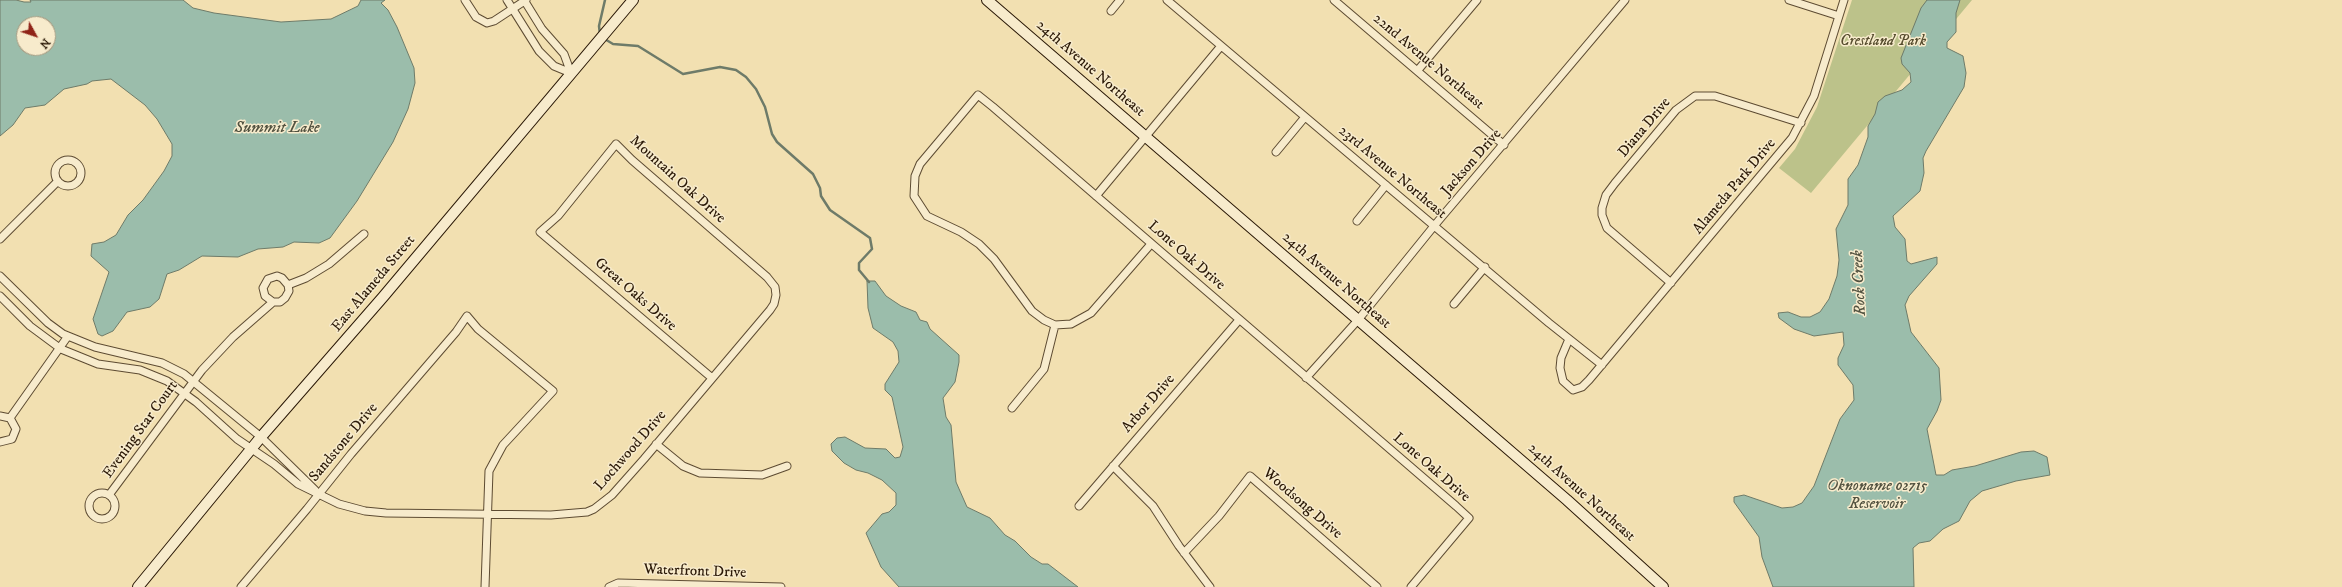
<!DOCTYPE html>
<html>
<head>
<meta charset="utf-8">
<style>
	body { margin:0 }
	#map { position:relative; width:2342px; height:587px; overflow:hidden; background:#f2e0b1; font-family:"IM FELL DW Pica",serif }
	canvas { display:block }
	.north { position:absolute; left:16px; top:16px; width:40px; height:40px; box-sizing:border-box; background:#f7ebcc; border:1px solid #a5977d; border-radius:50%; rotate:130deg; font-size:11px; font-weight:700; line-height:16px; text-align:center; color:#2b1907 }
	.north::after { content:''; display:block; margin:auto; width:14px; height:18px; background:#8f2418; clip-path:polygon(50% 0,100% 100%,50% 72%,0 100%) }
</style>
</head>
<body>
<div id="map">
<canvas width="2342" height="587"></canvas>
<div class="north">N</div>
</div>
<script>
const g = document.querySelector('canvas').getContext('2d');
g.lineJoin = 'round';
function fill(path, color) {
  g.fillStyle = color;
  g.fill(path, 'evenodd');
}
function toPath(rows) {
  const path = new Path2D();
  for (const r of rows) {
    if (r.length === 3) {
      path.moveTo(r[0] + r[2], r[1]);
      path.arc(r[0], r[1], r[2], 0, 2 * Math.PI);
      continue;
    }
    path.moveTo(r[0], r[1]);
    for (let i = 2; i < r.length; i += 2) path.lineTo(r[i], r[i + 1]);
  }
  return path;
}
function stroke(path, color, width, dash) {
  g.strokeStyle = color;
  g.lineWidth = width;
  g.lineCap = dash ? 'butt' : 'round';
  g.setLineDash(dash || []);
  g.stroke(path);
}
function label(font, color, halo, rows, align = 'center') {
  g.font = font + ' "IM FELL DW Pica",serif';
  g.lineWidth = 3;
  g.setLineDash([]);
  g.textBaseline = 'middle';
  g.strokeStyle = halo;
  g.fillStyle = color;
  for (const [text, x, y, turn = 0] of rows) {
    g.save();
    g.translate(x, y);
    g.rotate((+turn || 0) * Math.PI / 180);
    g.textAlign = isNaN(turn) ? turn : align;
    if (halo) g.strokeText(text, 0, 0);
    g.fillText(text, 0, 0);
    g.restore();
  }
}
fill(toPath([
	[1852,0,1972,0,1811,193,1779,168,1795,149,1817,107]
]), '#bcc28a');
const water = toPath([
	[0,0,16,0,24,2,31,2,30,0,183,0,193,8,214,13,281,22,331,19,358,6,361,0,385,0,381,3,388,10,397,27,414,68,415,83,408,109,393,142,357,201,330,238,319,243,294,242,283,247,258,249,238,257,202,256,179,270,167,274,159,299,150,307,127,312,113,331,102,336,98,334,93,319,109,272,91,256,92,244,104,242,116,235,128,215,143,200,164,171,172,156,172,144,157,119,145,105,111,79,92,81,87,84,64,89,45,105,25,108,13,125,0,136,0,0],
	[24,24,48,24,48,48,24,48,24,24],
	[1927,0,1960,0,1956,13,1956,32,1947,42,1947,48,1963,56,1966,73,1964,87,1926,151,1923,158,1924,173,1920,191,1893,216,1895,227,1905,239,1907,261,1911,264,1937,257,1937,264,1909,296,1905,305,1911,332,1939,368,1941,400,1937,411,1927,429,1936,475,1944,475,1952,470,1975,466,2021,452,2034,451,2047,457,2050,475,2016,481,1982,491,1970,501,1959,521,1943,529,1930,541,1919,543,1913,548,1914,587,1773,587,1762,557,1759,537,1734,502,1734,497,1744,495,1782,508,1793,507,1802,503,1814,486,1840,419,1854,400,1853,385,1838,365,1838,358,1844,345,1843,332,1814,336,1794,329,1779,318,1778,313,1788,312,1801,317,1810,317,1820,312,1829,299,1837,276,1839,260,1836,229,1848,205,1848,179,1858,165,1868,137,1868,126,1875,114,1878,102,1885,96,1902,90,1911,82,1910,73,1902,64,1901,58,1921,8,1927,0],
	[867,281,875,281,886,296,901,306,916,312,920,320,927,322,930,329,959,355,959,362,955,382,943,398,946,417,951,425,956,482,967,507,990,518,1005,535,1015,541,1031,557,1042,564,1048,564,1078,587,899,587,881,567,866,533,882,514,889,512,896,505,896,493,882,480,868,473,856,470,844,463,832,451,831,444,837,438,845,437,865,448,886,449,895,458,900,457,903,447,892,397,885,390,885,384,899,362,898,351,893,342,873,328,868,308,867,281]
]);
fill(water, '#9bbdab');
stroke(water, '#6e7b69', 1);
stroke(toPath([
	[600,35,599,26,605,0],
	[603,38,613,44,638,46,683,74,720,67,736,70,746,77,756,89,765,107,772,134,777,142,813,174,820,188,821,196,830,210,870,238,872,249,859,263,859,270,869,282]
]), '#6e7b69', 2.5);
const street = toPath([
	[465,0,476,17,487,23,494,21,526,0],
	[507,0,539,51,554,66,571,73],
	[524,0,542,29,564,54,571,73],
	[1167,0,1549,323,1602,365],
	[1334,0,1504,145],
	[1789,0,1839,16],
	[1111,11,1120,0],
	[1418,70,1477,0],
	[1276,152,1305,117],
	[68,173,13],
	[1096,196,1221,46],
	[1357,221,1386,185],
	[0,239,58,181],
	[1151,244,1091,313,1071,324,1055,325,1044,320,1032,311,994,259,979,244,961,232,927,216,914,196,915,176,920,164,978,95,993,107,1456,506,1469,518,1411,587],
	[0,276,48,323,63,334,95,347,162,363,184,374,261,437,315,490],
	[1671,283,1607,228,1602,215,1602,208,1606,195,1615,183,1676,110,1695,96,1715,96,1801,123],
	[288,285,306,278,329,264,364,234],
	[0,296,30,326,61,349,98,364,140,370,167,381,196,402,237,439,274,464,298,484,339,504,365,511,386,513,551,515,587,512,594,509,612,495,644,459,770,310,774,304,776,295,775,287,767,277,632,160,616,144,558,216,540,232,712,378],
	[1454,304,1485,267],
	[1569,339,1561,358,1560,368,1563,381,1573,390,1582,387,1589,380,1792,138,1814,96,1844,0],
	[1306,378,1358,320,1434,226,1625,0],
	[1012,408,1044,369,1055,325],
	[0,416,10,418,16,429,12,439,0,442],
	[10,418,68,336],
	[656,444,683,466,700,473,762,475,787,466],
	[1113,466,1153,506,1179,546,1210,587],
	[102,506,13],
	[109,495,202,370,233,337,273,302,280,302,285,298,289,291,288,285,282,278,277,276,268,279,263,288,265,296,273,302],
	[1079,506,1239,320],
	[1184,553,1219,516,1250,476,1377,587],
	[241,587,307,509,351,454,456,332,467,316,478,329,553,391,503,445,489,471,485,587],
	[609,587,618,583,781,587]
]);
const secondary = toPath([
	[987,0,1567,500,1663,587],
	[138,587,261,437,383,297,633,0]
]);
stroke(street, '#5d4b32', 9);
stroke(secondary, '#2b1907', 12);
stroke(street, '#f7ebcc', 7);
stroke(secondary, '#f7ebcc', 10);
label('italic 15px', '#564c2e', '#f7ebcc', [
	["Crestland Park",1883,42]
]);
label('15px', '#2b1907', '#f7ebcc', [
	["22nd Avenue Northeast",1428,62,40],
	["24th Avenue Northeast",1090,69,41],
	["Diana Drive",1645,128,-50],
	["Jackson Drive",1472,163,-49],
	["23rd Avenue Northeast",1392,173,40],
	["Mountain Oak Drive",677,180,42],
	["Alameda Park Drive",1735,187,-50],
	["Lone Oak Drive",1186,256,41],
	["24th Avenue Northeast",1336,281,41],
	["East Alameda Street",374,284,-50],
	["Great Oaks Drive",635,295,41],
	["Arbor Drive",1149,404,-49],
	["Evening Star Court",141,430,-54],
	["Sandstone Drive",344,443,-50],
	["Lochwood Drive",631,451,-49],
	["Lone Oak Drive",1431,468,41],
	["24th Avenue Northeast",1581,493,42],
	["Woodsong Drive",1302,504,41],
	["Waterfront Drive",695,572,2]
]);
label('italic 16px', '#525240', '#f7ebcc', [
	["Summit Lake",277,129],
	["Rock Creek",1860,283,-93],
	["Oknoname 02715",1877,487],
	["Reservoir",1877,505]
]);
</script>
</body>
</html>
